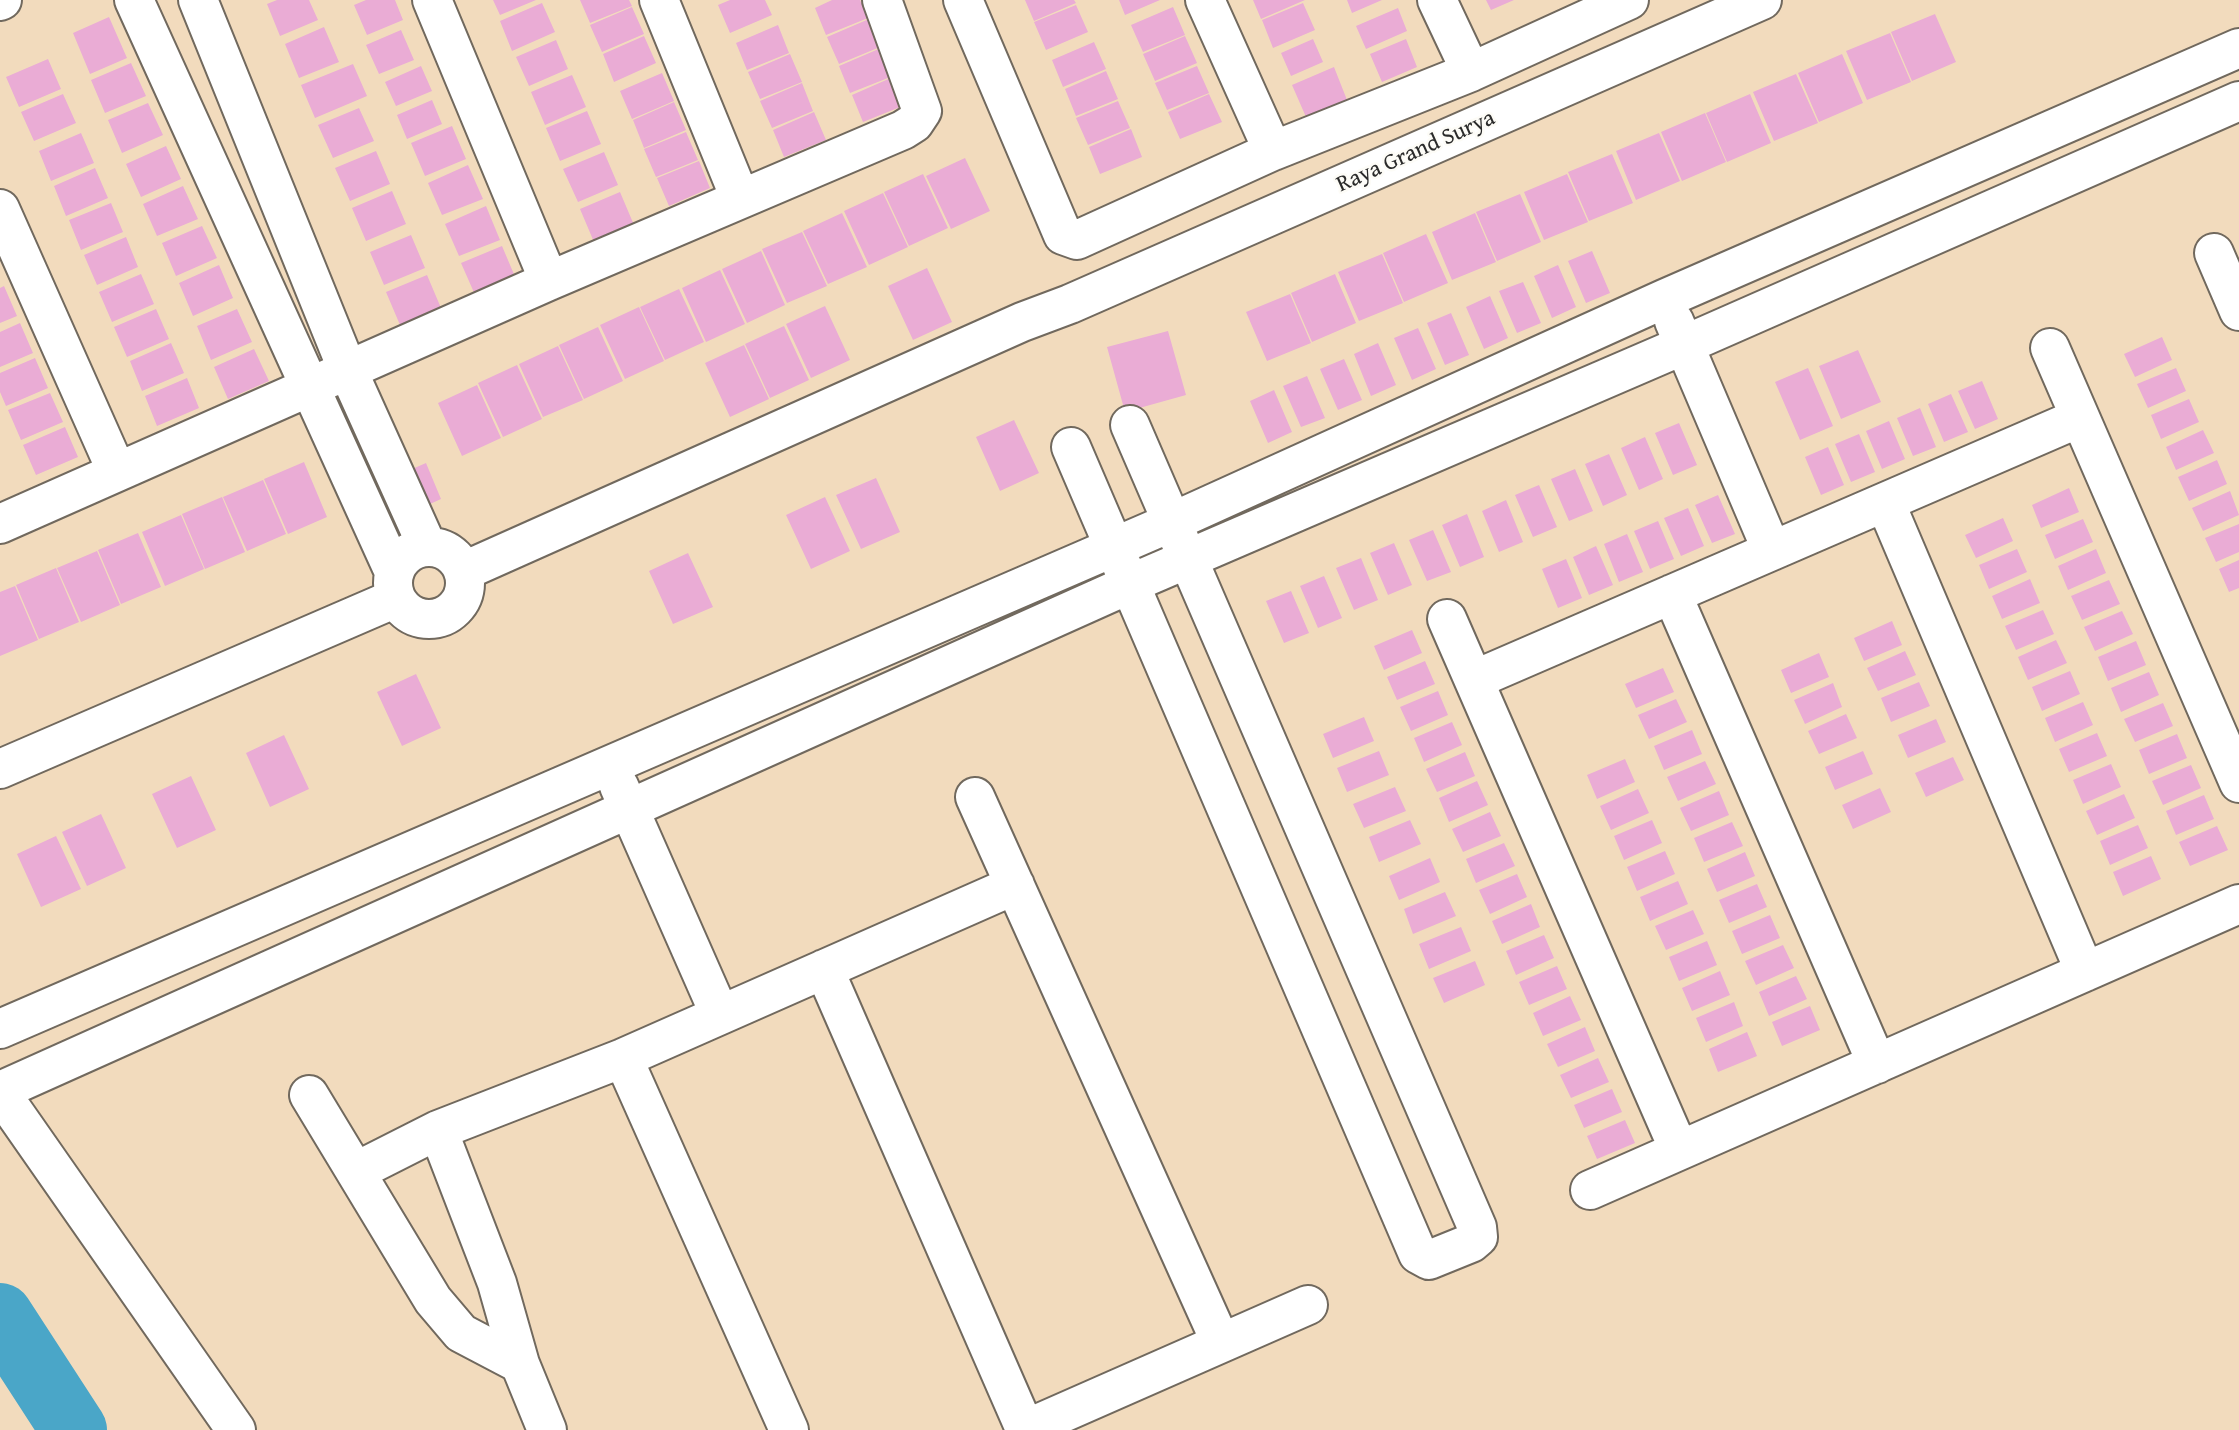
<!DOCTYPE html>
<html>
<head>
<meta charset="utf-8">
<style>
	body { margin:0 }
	canvas { display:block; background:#f2dbbd }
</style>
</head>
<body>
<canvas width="2239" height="1430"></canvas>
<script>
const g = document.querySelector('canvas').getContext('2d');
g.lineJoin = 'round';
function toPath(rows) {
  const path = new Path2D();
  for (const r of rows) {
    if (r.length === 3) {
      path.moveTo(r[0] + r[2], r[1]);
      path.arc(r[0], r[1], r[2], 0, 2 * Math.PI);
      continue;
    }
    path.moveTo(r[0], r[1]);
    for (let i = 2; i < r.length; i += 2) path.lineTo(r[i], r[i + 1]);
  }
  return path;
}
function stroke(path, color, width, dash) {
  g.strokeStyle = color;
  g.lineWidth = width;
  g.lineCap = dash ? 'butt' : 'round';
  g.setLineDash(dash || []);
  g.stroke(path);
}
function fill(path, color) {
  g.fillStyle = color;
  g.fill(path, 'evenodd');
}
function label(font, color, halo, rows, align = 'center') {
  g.font = font + ' "Gentium Book Plus",serif';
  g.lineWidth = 5;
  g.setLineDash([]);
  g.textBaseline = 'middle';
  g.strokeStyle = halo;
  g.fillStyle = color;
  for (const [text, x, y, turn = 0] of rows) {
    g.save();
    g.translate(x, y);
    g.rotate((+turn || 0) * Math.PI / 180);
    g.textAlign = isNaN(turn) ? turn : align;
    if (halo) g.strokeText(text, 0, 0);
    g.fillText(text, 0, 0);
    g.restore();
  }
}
stroke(toPath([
	[0,1316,74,1430]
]), '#4aa6c8', 66);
fill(toPath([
	[277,0,309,0,318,20,280,36,267,4],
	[366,0,395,0,403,20,367,35,354,5],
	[493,0,536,0,500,15],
	[580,0,629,0,632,6,590,23],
	[730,0,765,0,772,15,730,33,718,5],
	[832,0,860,0,868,18,826,35,815,8],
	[1025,0,1074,0,1076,3,1034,21],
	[1119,0,1160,0,1125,15],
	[1253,0,1305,0,1261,19],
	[1347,0,1382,0,1352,13],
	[1486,0,1514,0,1491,10],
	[542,3,555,32,512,51,500,21],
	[1303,3,1315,30,1273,48,1262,20],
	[1076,5,1088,32,1046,50,1034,22],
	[632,7,644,34,602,52,590,25],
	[1173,7,1185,35,1143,52,1131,25],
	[1398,8,1407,31,1366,49,1356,26],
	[1935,14,1956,62,1912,81,1891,32],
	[109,17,127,58,90,74,73,33],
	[869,19,880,47,839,64,827,37],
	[778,25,789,53,747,70,736,43],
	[324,27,339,62,299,78,285,44],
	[401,30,414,60,379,74,366,45],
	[1890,33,1911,82,1867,100,1846,51],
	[644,36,656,63,614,82,603,54],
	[1185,36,1197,63,1155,81,1143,54],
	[1313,39,1323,62,1291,76,1281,53],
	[1406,39,1417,67,1382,82,1370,54],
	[556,40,568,69,529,86,516,57],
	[1094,42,1106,69,1063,87,1052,60],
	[881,48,893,76,850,93,839,66],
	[790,54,802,82,760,99,748,72],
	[1842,54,1863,103,1819,122,1798,73],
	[48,59,61,89,19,107,6,77],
	[131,63,146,96,105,113,91,80],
	[353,64,367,96,315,118,301,85],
	[421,66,432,91,396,106,385,82],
	[1197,66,1209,93,1167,110,1155,83],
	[1334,67,1347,100,1306,117,1292,85],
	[1106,71,1118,99,1076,116,1065,89],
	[662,73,674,101,632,119,620,91],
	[1796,74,1818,123,1774,141,1753,92],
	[572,75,586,107,545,125,531,92],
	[893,77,905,105,863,122,852,95],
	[802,83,813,111,772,128,760,101],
	[63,94,76,123,34,141,21,112],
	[1209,94,1222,122,1180,139,1168,112],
	[1750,94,1771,143,1727,162,1706,113],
	[432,100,442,124,407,139,397,115],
	[1118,101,1130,128,1088,145,1076,118],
	[674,102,686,130,644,148,633,120],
	[148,103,163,135,122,153,108,120],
	[359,108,374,141,333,158,318,125],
	[587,111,601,144,560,161,546,128],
	[814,112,826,140,784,157,773,130],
	[1705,113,1726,162,1682,181,1661,132],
	[452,126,466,159,425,176,411,143],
	[1131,129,1142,157,1100,174,1089,147],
	[686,132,698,160,656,177,644,149],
	[81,133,94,163,51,181,39,151],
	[1659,133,1680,181,1636,200,1616,151],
	[166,146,181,179,141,197,126,164],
	[376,151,390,184,350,201,335,168],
	[604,152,618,185,578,202,563,169],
	[1612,154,1633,203,1589,221,1568,172],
	[965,158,990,211,951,229,926,176],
	[699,161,710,188,669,206,657,178],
	[468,165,483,199,442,215,428,183],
	[95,168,108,198,66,216,54,186],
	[923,174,948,228,909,246,884,192],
	[1567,174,1588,222,1544,240,1524,192],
	[183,186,198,219,157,236,143,204],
	[392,191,406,224,366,241,352,208],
	[620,192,634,225,594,242,580,209],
	[883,193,908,247,869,265,844,211],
	[1520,194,1541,242,1497,261,1476,212],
	[111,203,123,232,81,250,69,220],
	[486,206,500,240,459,256,445,224],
	[842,213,867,267,828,284,803,231],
	[1475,213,1496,262,1452,280,1432,232],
	[202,226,217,258,176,276,162,243],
	[802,232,827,286,787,303,762,249],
	[1426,234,1448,283,1404,302,1383,253],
	[411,235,425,268,384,285,370,252],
	[126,237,138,267,97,285,84,255],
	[502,246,516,279,476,297,461,263],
	[761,251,785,305,747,323,722,269],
	[1592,251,1610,293,1586,303,1568,261],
	[1382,254,1403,303,1359,321,1338,272],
	[219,265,233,298,193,316,179,283],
	[1558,265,1576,307,1552,318,1534,276],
	[927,268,952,322,913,340,888,286],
	[720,270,745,324,706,342,682,288],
	[141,274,154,304,112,322,99,292],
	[1335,274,1356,323,1312,342,1291,293],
	[427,275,441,308,400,325,386,292],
	[1523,282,1541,323,1517,333,1499,291],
	[4,286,17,316,0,323,0,288],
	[679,289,704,342,665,360,640,307],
	[1290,294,1311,343,1267,361,1246,312],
	[1490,296,1508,338,1484,349,1466,307],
	[825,306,850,360,811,378,786,324],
	[639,307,664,361,625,379,600,325],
	[156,309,169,339,127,357,114,327],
	[237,309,252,342,211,360,197,326],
	[1451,313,1469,355,1445,365,1427,323],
	[20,323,33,353,0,367,0,332],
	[784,326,809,380,770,398,745,344],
	[598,327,623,381,584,399,559,345],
	[1418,328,1436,369,1412,380,1394,338],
	[1168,331,1186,395,1125,412,1107,347],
	[2162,337,2172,360,2135,377,2124,354],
	[171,343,184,373,142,391,130,361],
	[1378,343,1396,385,1371,396,1354,354],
	[744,345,769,399,730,417,705,363],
	[558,346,583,400,543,417,519,364],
	[254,349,269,381,228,399,214,367],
	[1858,350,1881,402,1841,419,1819,366],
	[35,358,48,388,6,406,0,392,0,373],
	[1344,359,1362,400,1338,410,1320,369],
	[517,365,542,419,503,437,478,383],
	[1808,368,1833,426,1800,440,1775,382],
	[2176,368,2186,391,2148,408,2137,384],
	[1307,376,1325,418,1301,427,1283,386],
	[187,378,199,408,157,426,145,396],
	[1982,381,1998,419,1975,429,1958,391],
	[477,385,501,438,462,456,438,403],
	[1274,390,1292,432,1268,443,1250,401],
	[50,393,63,422,21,440,8,410],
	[1951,394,1968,432,1944,442,1928,404],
	[2189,399,2199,422,2161,439,2151,415],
	[1920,408,1936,447,1913,456,1897,418],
	[1014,420,1039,473,1000,491,976,437],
	[1889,421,1905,459,1882,469,1866,431],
	[1679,423,1697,465,1673,475,1655,433],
	[65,427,78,457,36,475,23,445],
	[2203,430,2214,453,2176,470,2166,447],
	[1859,434,1875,472,1851,482,1835,444],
	[1645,437,1663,479,1639,490,1621,448],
	[1828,447,1844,485,1821,495,1805,457],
	[1609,454,1627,495,1603,506,1585,464],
	[2217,460,2227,484,2189,501,2178,477],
	[304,462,327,517,288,534,264,479],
	[426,463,441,499,419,509,403,473],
	[1575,469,1593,511,1569,521,1551,479],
	[876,478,900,532,861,549,836,495],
	[263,480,286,534,247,551,223,497],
	[1539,485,1557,527,1533,537,1515,495],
	[2069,488,2079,512,2041,528,2032,505],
	[2230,491,2239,515,2203,531,2192,508],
	[1718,495,1735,534,1712,543,1695,505],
	[222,497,245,552,205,569,182,514],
	[825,497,850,551,811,569,786,515],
	[1506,500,1523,542,1499,552,1482,511],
	[1688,508,1704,546,1681,556,1664,518],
	[1467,514,1484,557,1460,567,1442,525],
	[181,515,204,569,165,586,142,532],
	[2003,518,2013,541,1976,558,1965,535],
	[2083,519,2093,542,2055,559,2045,535],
	[1658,521,1674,559,1650,569,1634,531],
	[2239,524,2239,552,2216,562,2205,538],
	[1433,530,1451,572,1427,581,1409,540],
	[138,533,161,587,121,604,98,550],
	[1627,534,1643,572,1619,582,1604,544],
	[1394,543,1412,585,1388,595,1370,553],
	[1596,546,1613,585,1589,595,1573,557],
	[2017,549,2027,572,1989,589,1979,565],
	[2096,549,2106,573,2068,590,2058,566],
	[97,551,120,605,81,622,57,568],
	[688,553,713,607,673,624,649,571],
	[1361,558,1378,600,1354,610,1336,568],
	[1566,559,1582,598,1558,608,1542,569],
	[2239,560,2239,588,2229,592,2219,569],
	[56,568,79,622,39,639,16,585],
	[1324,576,1342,618,1318,628,1300,586],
	[2030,579,2040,603,2002,619,1992,596],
	[2109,580,2120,604,2082,620,2071,596],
	[15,586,38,640,0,656,0,592],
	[1291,591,1309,633,1284,643,1266,601],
	[2043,610,2054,634,2016,650,2005,626],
	[2122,611,2133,634,2095,651,2084,627],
	[1892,621,1902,645,1864,661,1854,638],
	[1412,630,1422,653,1384,670,1374,646],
	[2056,640,2067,663,2028,680,2018,657],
	[2136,641,2146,665,2108,681,2098,657],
	[1905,651,1916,675,1878,691,1867,668],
	[1819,653,1829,677,1791,693,1781,670],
	[1425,661,1435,684,1397,700,1387,677],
	[1663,668,1674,692,1636,708,1625,684],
	[2070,671,2080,694,2042,711,2032,687],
	[2149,672,2159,695,2121,712,2111,688],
	[416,674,441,728,402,746,377,692],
	[1919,682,1930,706,1891,722,1881,698],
	[1833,683,1842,707,1805,724,1794,700],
	[1438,691,1448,715,1411,731,1400,707],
	[1676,699,1687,722,1649,739,1638,715],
	[2083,702,2093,725,2055,742,2045,718],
	[2163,703,2173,726,2135,742,2124,719],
	[1846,714,1857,738,1819,754,1808,731],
	[1364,717,1374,741,1333,758,1323,734],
	[1936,719,1946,742,1908,758,1898,735],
	[1452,722,1462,745,1424,762,1414,738],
	[1692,730,1702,754,1664,770,1654,746],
	[2097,733,2107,756,2069,772,2059,749],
	[2177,734,2187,758,2149,774,2139,750],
	[284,735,309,789,270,807,246,753],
	[1379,751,1389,775,1347,792,1337,768],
	[1863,751,1873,774,1835,790,1825,767],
	[1465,752,1475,776,1437,792,1426,769],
	[1953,757,1964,780,1926,797,1915,773],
	[1625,759,1635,782,1597,799,1587,775],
	[1705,761,1716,784,1678,801,1667,777],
	[2111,764,2121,787,2083,804,2073,780],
	[2191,765,2201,788,2163,805,2152,781],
	[191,776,216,830,177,848,152,794],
	[1477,781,1488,805,1449,822,1439,798],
	[1395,787,1406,811,1364,828,1353,804],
	[1880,788,1891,812,1853,829,1842,805],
	[1638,789,1649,813,1611,830,1600,806],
	[1719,791,1729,815,1691,831,1680,808],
	[2124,794,2135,818,2097,835,2086,811],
	[2204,795,2214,819,2176,835,2166,811],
	[1490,812,1501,836,1463,852,1452,829],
	[101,814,126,868,87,886,62,832],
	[1410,820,1421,844,1379,862,1369,837],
	[1652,820,1662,843,1624,860,1614,836],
	[1732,822,1743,846,1704,862,1694,838],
	[2138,825,2148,848,2110,865,2100,841],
	[2217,826,2228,850,2190,866,2179,842],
	[56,836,81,889,41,907,17,854],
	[1504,843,1515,866,1476,883,1466,859],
	[1665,851,1675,874,1637,891,1627,867],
	[1745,852,1755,876,1717,892,1707,869],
	[2151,856,2161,879,2123,896,2113,872],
	[1430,858,1440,882,1399,900,1389,876],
	[1517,874,1527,897,1490,914,1479,890],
	[1678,881,1688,904,1650,921,1640,897],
	[1757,884,1767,907,1729,923,1719,900],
	[1445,892,1456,916,1413,934,1404,909],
	[1531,904,1540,927,1502,944,1492,921],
	[1693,910,1704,934,1666,950,1655,926],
	[1770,915,1780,938,1742,954,1732,931],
	[1461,927,1471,951,1429,969,1419,944],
	[1544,935,1554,958,1516,975,1506,951],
	[1707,941,1717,965,1679,981,1669,957],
	[1783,945,1794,968,1756,985,1745,961],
	[1475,961,1485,985,1444,1003,1433,978],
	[1557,966,1567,989,1529,1005,1519,982],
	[1720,971,1730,995,1692,1011,1682,988],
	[1796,976,1807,999,1769,1016,1759,992],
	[1570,996,1581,1020,1543,1036,1533,1013],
	[1734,1002,1743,1026,1706,1042,1696,1018],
	[1810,1006,1820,1030,1782,1046,1772,1022],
	[1585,1027,1595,1051,1558,1067,1547,1044],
	[1747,1032,1757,1056,1718,1072,1709,1049],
	[1598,1058,1609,1082,1571,1098,1560,1075],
	[1612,1089,1622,1112,1584,1128,1574,1105],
	[1625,1120,1635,1143,1597,1159,1587,1136]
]), '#eaacd5');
const street = toPath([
	[134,0,394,572],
	[198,0,348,371,427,546],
	[432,0,549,281],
	[659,0,740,198],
	[963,0,1063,235,1077,240,1273,151,1471,72,1629,0],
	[1205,0,1273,151],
	[1437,0,1471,72],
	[0,1,2,0],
	[0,209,117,472],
	[2214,253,2239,311],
	[1674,321,1772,551],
	[2050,348,2239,783],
	[1071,447,1418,1254,1429,1260,1471,1243,1478,1237,1477,1227,1130,425],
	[1885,502,2085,972],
	[0,524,549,281,903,130,914,123,922,111,882,0],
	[429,583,36],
	[464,571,1022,322,1070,304,1762,0],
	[1672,594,1877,1064],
	[1447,619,1679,1150],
	[1476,679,2079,418],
	[0,769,396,598],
	[619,786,720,1015],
	[975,797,1221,1343],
	[824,969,1025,1429],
	[0,1029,1172,522,1664,299,2239,48],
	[623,1058,789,1430],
	[0,1091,1148,576,1684,345,2239,101],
	[0,1092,236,1430],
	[309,1095,433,1300,461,1333,520,1364],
	[438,1130,497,1283,520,1364,547,1430],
	[357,1171,438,1130,623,1058,1015,885],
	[1590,1190,2239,904],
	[1024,1430,1308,1305]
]);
stroke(street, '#71695e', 42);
stroke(street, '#fff', 38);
label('23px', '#2b2b2b', '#fdfcf7', [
	["Raya Grand Surya",1416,152,-24]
]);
</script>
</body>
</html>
